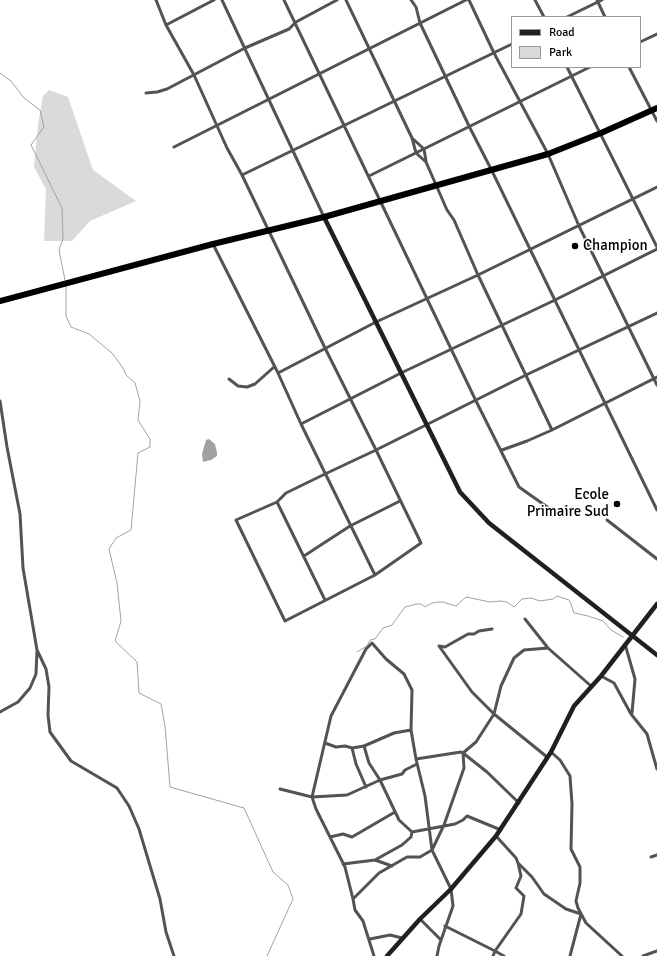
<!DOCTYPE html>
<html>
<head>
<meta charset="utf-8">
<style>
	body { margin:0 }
	#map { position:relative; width:657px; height:956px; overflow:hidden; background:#fff; font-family:Signika,sans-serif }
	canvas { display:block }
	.legend { position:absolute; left:511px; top:16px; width:130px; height:52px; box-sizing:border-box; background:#fff; border:1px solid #999; margin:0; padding:5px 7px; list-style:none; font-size:12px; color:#000 }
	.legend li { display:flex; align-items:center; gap:8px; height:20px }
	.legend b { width:20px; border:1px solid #999 }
</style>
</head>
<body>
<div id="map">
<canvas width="657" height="956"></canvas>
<ul class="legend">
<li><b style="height:5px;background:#202020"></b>Road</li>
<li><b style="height:11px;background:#dadada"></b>Park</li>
</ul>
</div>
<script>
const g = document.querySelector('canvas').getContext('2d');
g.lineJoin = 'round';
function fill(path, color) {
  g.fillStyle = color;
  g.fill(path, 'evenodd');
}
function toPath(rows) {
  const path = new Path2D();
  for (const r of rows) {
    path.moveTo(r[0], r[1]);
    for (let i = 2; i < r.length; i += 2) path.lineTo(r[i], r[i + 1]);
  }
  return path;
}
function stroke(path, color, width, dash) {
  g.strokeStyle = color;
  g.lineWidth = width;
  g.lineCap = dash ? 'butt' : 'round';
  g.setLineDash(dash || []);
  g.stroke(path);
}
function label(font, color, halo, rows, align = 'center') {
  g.font = font + ' Signika,sans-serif';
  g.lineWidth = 3;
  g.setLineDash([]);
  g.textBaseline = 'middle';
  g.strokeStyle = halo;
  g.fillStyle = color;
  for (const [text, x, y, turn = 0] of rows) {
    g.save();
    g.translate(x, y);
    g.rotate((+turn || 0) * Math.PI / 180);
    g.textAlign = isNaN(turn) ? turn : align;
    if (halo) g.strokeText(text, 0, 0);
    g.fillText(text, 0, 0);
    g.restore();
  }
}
fill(toPath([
	[49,90,68,97,93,170,136,201,90,221,72,241,44,241,46,189,34,167,38,124,43,96]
]), '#dadada');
fill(toPath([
	[209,439,215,444,217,453,217,456,211,460,203,462,202,454,206,440]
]), '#a1a1a1');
stroke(toPath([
	[0,73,11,81,24,98,40,110,44,127,31,145,62,208,63,239,59,250,65,280],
	[66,286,66,316,71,327,89,334,112,353,123,368,126,375,135,383,140,401,138,420,150,439,150,447,138,453,131,530,116,538,109,549,117,583,121,621,115,641,137,662,139,693,161,704,165,726,170,787,244,808,273,872,288,885,293,899,267,956],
	[357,652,367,646,370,640,375,639,383,628,392,625,405,607,417,604,421,604,425,607,432,603,438,602,443,602,456,606,466,597,490,602,500,601,507,602,514,607,522,599,531,598,540,601,553,599,557,596,569,600,571,604,574,613,588,616,603,621,611,630,623,637]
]), '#a1a1a1', 1);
stroke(toPath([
	[156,0,166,25,194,75,227,148,242,175,325,348,376,450,421,543,375,575,285,621,236,520,277,502,286,493,325,474,376,450,526,375,657,313],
	[222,0,324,217],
	[284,0,476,401,519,487,560,516],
	[346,0,412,138,416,153,426,162,447,210,454,220,478,275,552,430],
	[411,0,416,7,420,23,469,126,492,171,657,510],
	[469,0,494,53,548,154,579,226,657,385],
	[535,0,544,17],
	[597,0,605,17],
	[567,17,602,0],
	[166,25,214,0],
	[640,42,657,34],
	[567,67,657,247],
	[629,67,657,121],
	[146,93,157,92,167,89,245,48,289,29,296,22,337,0],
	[412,138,424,149,426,161],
	[174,147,466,0],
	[242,175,512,44],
	[369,176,590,67],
	[213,244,278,373,301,424,375,575],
	[278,373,376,322,478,275,657,187],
	[229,379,238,386,247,387,255,384,274,367],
	[0,401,7,447,20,514,23,568,37,650,36,674,30,688,18,702,0,712],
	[301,424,401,373,555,300,657,249],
	[502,450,527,441,552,430,657,377],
	[277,502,325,600],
	[607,520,657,559],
	[304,556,350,526,400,501],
	[525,619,548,648,591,686],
	[625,644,635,679,632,713],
	[37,650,46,669,49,687,48,715,50,732,71,761,117,788,129,806,139,829,160,899,166,932,174,956],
	[601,676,614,683,631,714,647,734,657,769],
	[411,730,394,733,364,746,369,763,380,780,399,820,412,832,455,824,463,820,467,816,501,830],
	[325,743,336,747,345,746,352,748],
	[364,746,352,748,356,764,366,787],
	[551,752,560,760,570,776,572,804,571,849,580,867,580,883,576,901,578,908,586,923,622,956],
	[547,757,494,714,501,686,514,658,524,650,548,648],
	[416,759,411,730,412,690,404,674,386,659,372,643,366,649,331,716,312,797,347,795,380,780,402,774,405,770,417,764],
	[280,789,312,797,316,809,345,867,353,899,379,873,407,857,420,857,432,850,444,825,464,768,463,753,487,772,519,803],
	[496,836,516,858,518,863],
	[330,837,343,834,352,837,395,812],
	[651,857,657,855],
	[375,860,392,866],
	[343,864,375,860,402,845,411,837,412,832],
	[353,899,355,910,363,921,374,956],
	[420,919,441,940],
	[445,926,495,951,521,914,524,896,516,888,521,876,518,863,532,877,544,894,566,909,581,914,570,956],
	[370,939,390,935,402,938],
	[437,956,439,946,453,906,451,889,432,850,425,796,416,759,461,752,463,753,476,742,494,714,472,692,439,646,445,647,468,634,474,634,479,631,492,629],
	[493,956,495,951,504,956],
	[643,956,657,951]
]), '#535353', 3);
stroke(toPath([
	[324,217,460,492,489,523,657,655],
	[387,956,420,919,451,889,496,836,551,752,574,706,601,676,657,604]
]), '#202020', 4.5);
stroke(toPath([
	[0,301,213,244,324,217,548,154,601,133,657,108]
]), '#000', 6);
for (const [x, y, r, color] of [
	[575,246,4,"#000"],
	[617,504,4,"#000"]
]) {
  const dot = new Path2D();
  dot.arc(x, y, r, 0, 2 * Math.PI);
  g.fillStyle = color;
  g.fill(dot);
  stroke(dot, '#fff', 1.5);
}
label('15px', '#000', '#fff', [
	["Champion",583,246],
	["Ecole",609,495,"right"],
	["Primaire Sud",609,512,"right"]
], 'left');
</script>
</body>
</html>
